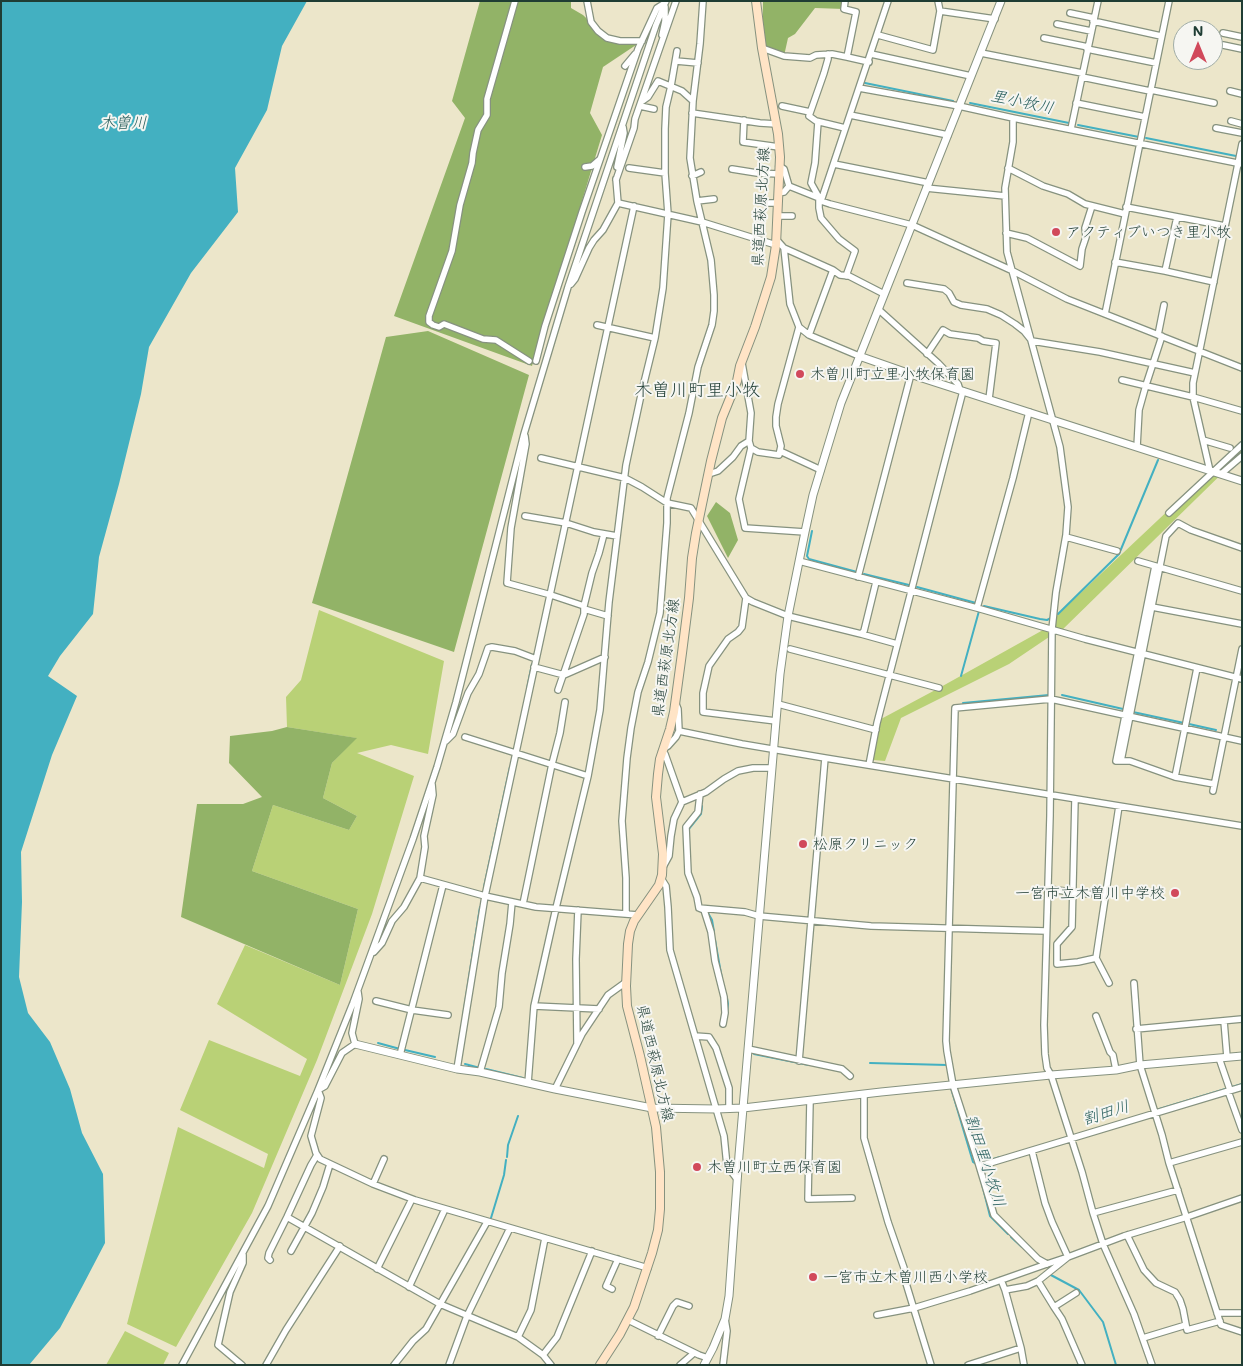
<!DOCTYPE html>
<html>
<head>
<meta charset="utf-8">
<style>
	body { margin:0 }
	#map { position:relative; width:1243px; height:1366px; overflow:hidden; background:#ece6ca; font-family:Mali,sans-serif }
	canvas { display:block }
	.frame { position:absolute; inset:0; border:2px solid #1f3d34; pointer-events:none }
	.north { position:absolute; left:1173px; top:20px; width:50px; height:50px; box-sizing:border-box; background:#f6f6f2; border:1px solid #a0aca6; border-radius:50%; rotate:0deg; font-size:14px; font-weight:700; line-height:20px; text-align:center; color:#1f3d34 }
	.north::after { content:''; display:block; margin:auto; width:18px; height:22px; background:#d1495b; clip-path:polygon(50% 0,100% 100%,50% 72%,0 100%) }
</style>
</head>
<body>
<div id="map">
<canvas width="1243" height="1366"></canvas>
<div class="frame"></div>
<div class="north">N</div>
</div>
<script>
const g = document.querySelector('canvas').getContext('2d');
g.lineJoin = 'round';
function fill(path, color) {
  g.fillStyle = color;
  g.fill(path, 'evenodd');
}
function toPath(rows) {
  const path = new Path2D();
  for (const r of rows) {
    path.moveTo(r[0], r[1]);
    for (let i = 2; i < r.length; i += 2) path.lineTo(r[i], r[i + 1]);
  }
  return path;
}
function stroke(path, color, width, dash) {
  g.strokeStyle = color;
  g.lineWidth = width;
  g.lineCap = dash ? 'butt' : 'round';
  g.setLineDash(dash || []);
  g.stroke(path);
}
function label(font, color, halo, rows, align = 'center') {
  g.font = font + ' Mali,"Klee One",sans-serif';
  g.lineWidth = 4;
  g.setLineDash([]);
  g.textBaseline = 'middle';
  g.strokeStyle = halo;
  g.fillStyle = color;
  for (const [text, x, y, turn = 0] of rows) {
    g.save();
    g.translate(x, y);
    g.rotate((+turn || 0) * Math.PI / 180);
    g.textAlign = isNaN(turn) ? turn : align;
    if (halo) g.strokeText(text, 0, 0);
    g.fillText(text, 0, 0);
    g.restore();
  }
}
fill(toPath([
	[1242,446,1242,454,1060,632,1052,629,1053,619,1210,471],
	[319,610,444,661,428,754,391,745,357,753,414,776,372,914,317,1060,252,1213,176,1347,127,1324,178,1127,264,1168,268,1154,180,1110,209,1040,300,1076,307,1059,217,1004,245,945,340,985,358,909,252,871,273,805,349,830,357,816,323,798,332,763,356,738,287,727,286,697,301,680],
	[1043,630,1049,631,1049,637,1009,664,901,718,885,761,873,760,881,719,939,688],
	[125,1331,169,1353,163,1365,106,1365]
]), '#b9d176');
fill(toPath([
	[480,1,571,1,571,8,583,15,607,38,642,41,603,67,590,113,602,135,532,366,394,316,465,118,452,101],
	[763,1,845,1,844,9,815,8,795,34,788,38,784,56,762,48],
	[428,331,529,375,454,652,312,603,386,337],
	[716,502,730,513,738,540,728,558,707,516],
	[287,727,357,738,332,763,323,798,357,816,349,830,273,805,252,871,358,909,340,985,181,917,197,804,243,804,262,797,229,763,230,736,272,731]
]), '#92b367');
fill(toPath([
	[1,1,307,1,282,46,267,110,235,168,238,212,191,273,149,347,141,394,119,484,99,557,93,614,60,656,48,676,77,696,52,755,21,852,22,902,19,977,28,1013,50,1042,70,1089,82,1133,103,1174,105,1243,82,1287,60,1328,29,1365,1,1365]
]), '#43b0c1');
stroke(toPath([
	[865,83,953,101],
	[970,103,1069,123],
	[1078,125,1139,137],
	[1146,138,1236,156],
	[812,531,807,556,809,559,857,572],
	[864,574,909,585],
	[917,587,976,603],
	[984,606,1040,619,1047,620,1051,618],
	[1058,614,1119,554,1158,460],
	[961,676,979,611],
	[527,689,532,664],
	[1062,695,1123,709],
	[963,703,1049,695],
	[1133,712,1184,723],
	[1189,724,1216,730],
	[689,829,701,814,702,806],
	[484,887,510,767],
	[708,913,712,920,714,932],
	[715,940,722,979],
	[727,998,728,1004,727,1013],
	[463,1016,480,907],
	[378,1043,400,1049],
	[405,1050,435,1057],
	[754,1054,809,1065],
	[870,1063,947,1065],
	[465,1064,480,1068],
	[486,1069,523,1078],
	[951,1088,973,1162,976,1164],
	[1156,1110,1242,1084],
	[507,1157,508,1145,518,1116],
	[981,1163,1000,1157],
	[981,1180,990,1216,1008,1234],
	[491,1218,504,1175,506,1160],
	[1011,1237,1022,1247],
	[1049,1274,1079,1290,1103,1322,1116,1365]
]), '#43b0c1', 2);
const minor = toPath([
	[515,1,487,99,487,115,478,130,473,153,472,163,460,205,452,251,429,316,429,322,433,325,439,327,444,324,483,339,496,340,529,361],
	[587,1,591,22,598,31,607,38,620,41,642,41],
	[938,1,940,11],
	[1070,13,1094,18],
	[1093,21,1161,36],
	[1057,24,1091,31],
	[1223,33,1242,37],
	[662,35,665,21,665,7],
	[878,35,933,50,940,11,995,19],
	[1044,38,1088,47],
	[1223,45,1242,49],
	[762,48,784,56,810,58,816,55,832,54,847,57,856,12,844,9,845,1],
	[1087,49,1156,63],
	[981,53,1082,73],
	[828,54,828,59,824,73,809,116,816,121,845,128],
	[871,54,971,76],
	[847,57,869,62],
	[676,61,698,63],
	[625,66,635,54],
	[1082,77,1150,91],
	[859,88,959,106,1013,118,1242,164],
	[1151,90,1214,103],
	[1230,91,1242,94],
	[693,101,700,44,703,1],
	[1076,103,1145,117],
	[640,106,654,109],
	[782,106,810,112],
	[692,113,760,123,776,124],
	[850,115,948,135],
	[1013,118,1013,142,1005,188,1007,252,1060,447,1068,507,1066,535,1056,592,1052,629,1050,816,1044,1025,1045,1054,1047,1068,1051,1075,1082,1172,1093,1213,1103,1244,1134,1314,1152,1365],
	[744,120,743,142,779,147],
	[1231,121,1242,124],
	[818,122,815,163,811,183,821,201,830,204,912,225,1013,271,1067,299,1242,368],
	[1216,128,1242,133],
	[1071,129,1098,1],
	[834,164,929,183],
	[585,167,592,166,600,159],
	[617,167,624,133,623,127],
	[629,168,665,173],
	[1008,168,1043,186,1068,194,1085,204,1125,214],
	[732,169,757,173,779,174],
	[692,176,701,172],
	[616,180,634,128,635,119,676,1],
	[789,186,819,198,819,208,821,218,839,239,855,251,846,276],
	[926,188,1005,196],
	[778,193,784,192,789,186,784,169,779,166],
	[697,201,714,199],
	[821,201,888,1],
	[618,203,702,222,776,245],
	[766,203,777,203],
	[1126,207,1225,226],
	[777,216,792,216],
	[1006,233,1027,238,1080,266,1082,249,1086,237,1085,228,1092,206],
	[776,239,784,248,790,304,799,327,809,335,859,356],
	[784,248,833,270],
	[1115,262,1165,271,1214,282],
	[1165,271,1177,217],
	[907,283,944,289,949,293,954,302,961,305,987,309,1001,315,1015,324,1024,331,1032,341,1100,352,1195,373],
	[571,284,575,279,589,248,594,240,603,230,618,203,616,179],
	[878,309,938,363,958,384,960,390],
	[1105,314,1169,1],
	[597,325,655,338],
	[809,335,833,270,840,275,849,276,884,294],
	[1158,335,1164,305],
	[927,354,943,330,950,334,978,338,983,341,996,343,989,399],
	[536,361,545,326,582,212,638,49,657,8,665,3],
	[742,363,751,413,749,441,751,448,739,499,745,528,805,532],
	[1122,380,1193,397,1242,411],
	[525,436,526,444,511,528,507,583,551,595,584,606],
	[1203,440,1230,448],
	[1137,447,1139,410,1146,385,1162,336],
	[751,448,758,452,779,455,781,446,776,426,776,417,778,404,799,327],
	[780,451,821,470],
	[541,458,625,478,642,487,667,503,691,508,746,598,753,602,788,616,861,634,864,631,876,582],
	[1210,471,1193,397,1193,383,1242,144],
	[709,474,718,471,733,457,741,446,749,441],
	[1221,474,1242,456],
	[1169,513,1242,445],
	[525,516,566,523,594,532,617,536],
	[1066,537,1117,551],
	[799,561,977,608,1085,639,1242,679],
	[1138,561,1242,591],
	[1155,566,1116,761,1130,761,1175,777,1214,784],
	[858,577,911,374],
	[746,598,742,627,738,632,728,639,709,666,703,693,703,712,776,721],
	[1152,607,1242,624],
	[977,608,1013,478,1029,412],
	[584,609,608,616],
	[861,634,897,644],
	[790,649,939,688],
	[534,667,564,675,605,657],
	[558,690,584,614,584,606,592,573,599,553,604,534],
	[778,704,876,730],
	[679,731,742,744,825,758,1242,826],
	[465,737,588,776],
	[446,741,453,734,468,693,479,674,488,648,492,647,515,651,536,659],
	[663,749,668,746,676,737,679,731,678,709,676,704],
	[662,751,665,754,682,802],
	[1121,761,1166,536,1178,523,1191,530,1242,548],
	[869,765,877,723,963,391],
	[1175,777,1197,668],
	[1213,791,1242,649],
	[700,794,698,812,686,827,688,873,697,897,699,908,704,910,711,932,715,961,724,997,725,1013,723,1024],
	[1075,799,1072,927,1057,944,1057,964,1078,962,1096,958],
	[663,867,669,856,671,836,674,819,682,802,706,792,724,779,738,771,753,768,772,768],
	[420,878,485,896,536,907,638,915],
	[661,878,666,886,668,907,670,950,724,1136,727,1166,737,1179],
	[1048,889,1089,894],
	[523,904,552,764,560,733,565,702],
	[699,908,745,912,759,916,871,926,1046,931],
	[626,914,626,878,622,821,627,758,631,728,638,692,648,662,660,613,667,523,667,498,689,413,698,367,712,325,714,311,714,295,711,260,697,201,690,158,693,101,682,91,658,81,648,97,641,102],
	[374,952,382,943,392,921,404,907,420,878,425,847,424,836,433,795,432,784],
	[1109,983,1096,958,1119,806],
	[1134,983,1140,1065,1162,1135,1169,1163,1221,1325,1242,1332],
	[358,992,359,999,352,1033,355,1044,342,1053,325,1086,318,1090,321,1098,311,1136,316,1153,320,1159,373,1184,415,1200,648,1268],
	[376,1001,412,1010,448,1015],
	[534,1006,599,1009],
	[1096,1016,1110,1052,1113,1055,1116,1070],
	[1224,1021,1227,1057],
	[1136,1029,1242,1019],
	[695,1036,709,1037,716,1048,729,1088,729,1108],
	[577,1043,576,959,578,910],
	[748,1049,842,1069,850,1076],
	[400,1055,443,885],
	[1219,1058,1230,1090],
	[799,1061,825,758],
	[457,1069,485,896,634,206],
	[480,1072,499,1007,502,973,510,924,512,902],
	[528,1083,534,1006,556,908,588,776,600,710,609,602,626,465,641,395,655,338,663,288,668,214,665,173,665,129,666,107,671,86,677,51],
	[555,1089,582,1034,608,995,626,982],
	[1228,1091,1242,1130],
	[864,1094,864,1138,888,1222,904,1268,905,1280,931,1365],
	[810,1101,808,1199,852,1198],
	[1169,1163,1242,1142],
	[980,1166,1242,1087],
	[373,1184,384,1159],
	[1093,1213,1178,1190],
	[287,1217,440,1304,518,1337,543,1355,551,1365],
	[1127,1235,1144,1270,1156,1283,1175,1292,1180,1300,1183,1309,1187,1330,1220,1321],
	[291,1251,312,1213,323,1187,330,1164],
	[270,1260,268,1258,269,1253,287,1217,311,1165,317,1155],
	[1047,1264,1038,1259,994,1215,978,1162,953,1085,947,1051,946,1041,955,708,1051,699,1242,741],
	[377,1269,412,1199],
	[1001,1280,1005,1290,1021,1348,1024,1365],
	[1038,1281,1054,1307],
	[409,1287,445,1209],
	[612,1289,606,1286,618,1259],
	[1005,1290,1027,1286,1038,1281,1068,1257,1052,1222,1045,1203,1032,1151],
	[1076,1293,1054,1307,1062,1319,1082,1365],
	[1217,1313,1242,1313],
	[877,1315,914,1308,970,1291,1044,1265,1068,1257,1124,1236,1187,1217,1242,1198],
	[628,1320,699,1355,708,1358],
	[658,1336,673,1306,677,1302,689,1306],
	[518,1337,531,1310,545,1238],
	[1143,1338,1186,1325],
	[543,1355,557,1337,592,1251],
	[182,1365,268,1206,318,1090,353,1003,413,839,437,767,456,702,524,434,568,287,656,25,666,1],
	[242,1365,218,1345,230,1292,243,1263,243,1255],
	[266,1365,286,1330,340,1246],
	[394,1365,413,1341,426,1329,487,1222],
	[449,1365,467,1316,510,1228],
	[680,1365,694,1353],
	[723,1365,727,1331,725,1319],
	[968,1365,1021,1348]
]);
const tertiary = toPath([
	[859,356,922,378,1242,481],
	[355,1044,457,1069,480,1072,555,1089,652,1108,716,1109,743,1108,881,1092,1051,1075,1116,1070,1140,1065,1242,1056],
	[704,1365,713,1348,725,1319,729,1296,739,1155,780,674,788,616,805,532,813,495,841,403,1001,1]
]);
const secondary = toPath([
	[600,1365,620,1334,634,1307,652,1253,658,1230,660,1209,660,1172,656,1127,640,1056,627,1006,626,986,628,944,630,931,634,921,659,885,662,875,663,854,656,797,658,774,660,759,670,729,674,712,682,653,689,598,692,558,696,533,711,461,722,418,737,381,740,366,755,327,771,277,776,245,780,157,778,134,762,48,756,1]
]);
stroke(minor, '#86927f', 8);
stroke(tertiary, '#86927f', 9);
stroke(secondary, '#86927f', 10);
stroke(minor, '#fff', 5.5);
stroke(tertiary, '#fff', 7);
stroke(secondary, '#ffe4c6', 8);
for (const [x, y, r, color] of [
	[1056,232,5,"#d1495b"],
	[800,374,5,"#d1495b"],
	[803,844,5,"#d1495b"],
	[1175,893,5,"#d1495b"],
	[697,1167,5,"#d1495b"],
	[813,1277,5,"#d1495b"]
]) {
  const dot = new Path2D();
  dot.arc(x, y, r, 0, 2 * Math.PI);
  g.fillStyle = color;
  g.fill(dot);
  stroke(dot, '#f6f6f2', 2);
}
label('15px', '#1f3d34', '#f6f6f2', [
	["県道西萩原北方線",761,207,-87],
	["県道西萩原北方線",666,658,-82],
	["県道西萩原北方線",655,1063,77]
]);
label('15px', '#1f3d34', '#f6f6f2', [
	["アクティブいつき里小牧",1066,232],
	["木曽川町立里小牧保育園",810,374],
	["松原クリニック",813,844],
	["一宮市立木曽川中学校",1165,893,"right"],
	["木曽川町立西保育園",707,1167],
	["一宮市立木曽川西小学校",823,1277]
], 'left');
label('italic 16px', '#2a605e', '#f6f6f2', [
	["里小牧川",1022,102,12],
	["木曽川",123,123],
	["割田川",1106,1113,-17],
	["割田里小牧川",985,1161,72]
]);
label('18px', '#1f3d34', '#f6f6f2', [
	["木曽川町里小牧",697,390]
]);
</script>
</body>
</html>
